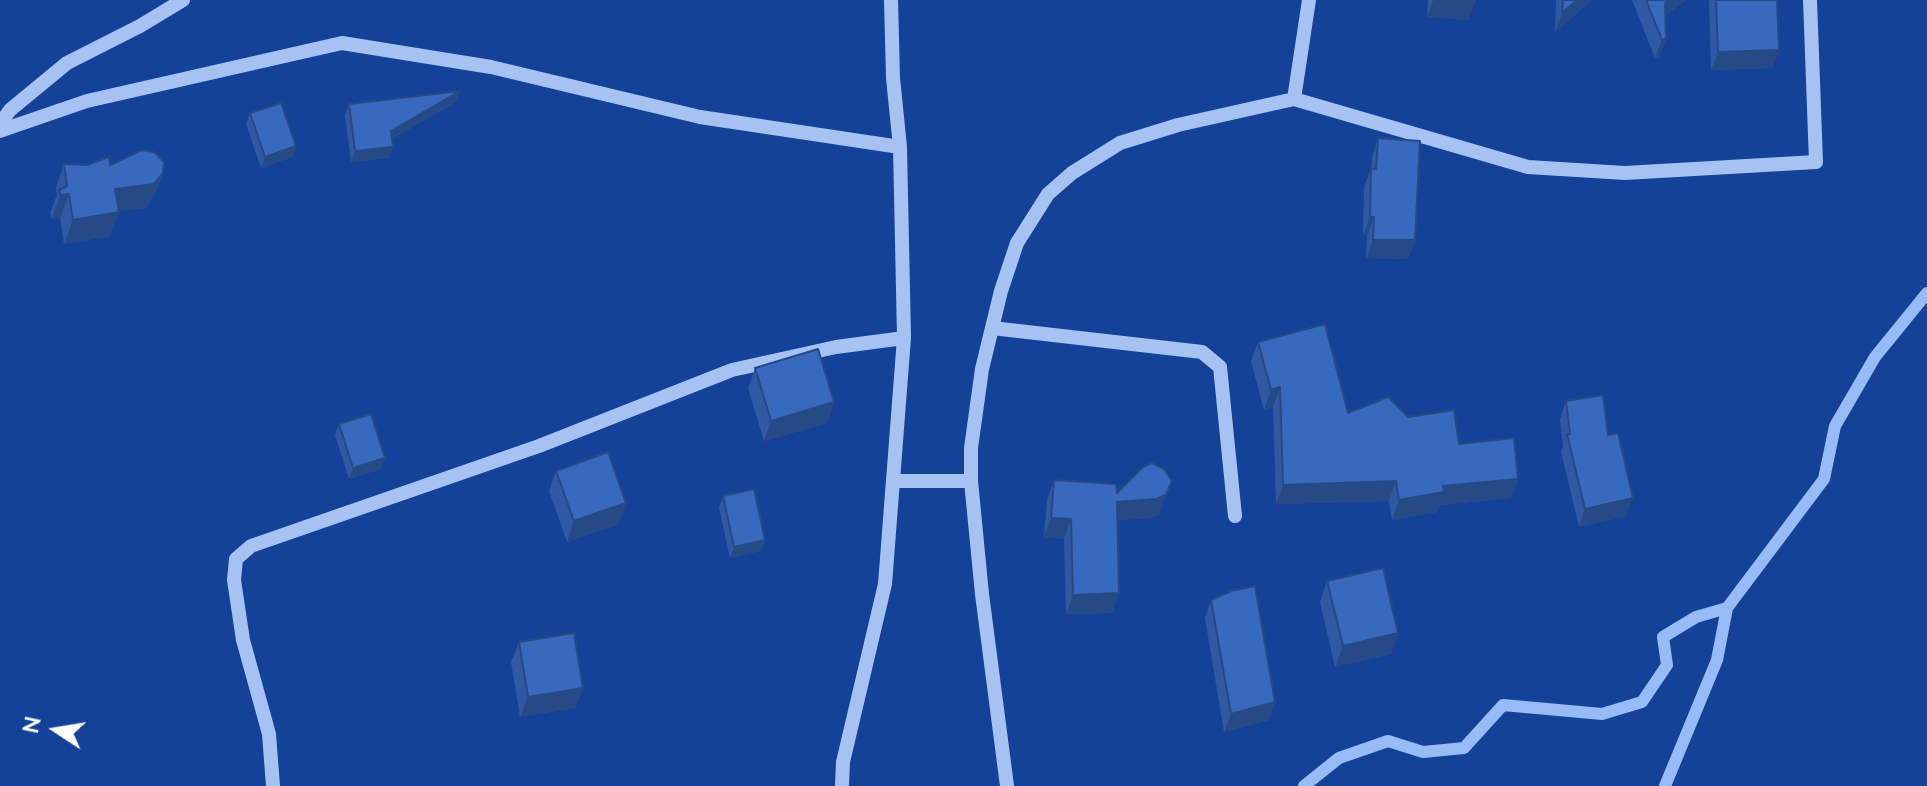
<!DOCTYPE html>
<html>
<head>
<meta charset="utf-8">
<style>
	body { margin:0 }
	#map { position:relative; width:1927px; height:786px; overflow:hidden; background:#134298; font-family:"Nunito Sans",sans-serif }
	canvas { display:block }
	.north { position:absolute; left:16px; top:690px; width:80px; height:80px; -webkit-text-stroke:6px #134298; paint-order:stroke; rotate:282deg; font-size:22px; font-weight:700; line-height:32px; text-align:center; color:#fff }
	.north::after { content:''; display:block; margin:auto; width:28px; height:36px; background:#fff; clip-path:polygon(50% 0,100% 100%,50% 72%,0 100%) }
</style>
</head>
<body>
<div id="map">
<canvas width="1927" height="786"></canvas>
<div class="north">N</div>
</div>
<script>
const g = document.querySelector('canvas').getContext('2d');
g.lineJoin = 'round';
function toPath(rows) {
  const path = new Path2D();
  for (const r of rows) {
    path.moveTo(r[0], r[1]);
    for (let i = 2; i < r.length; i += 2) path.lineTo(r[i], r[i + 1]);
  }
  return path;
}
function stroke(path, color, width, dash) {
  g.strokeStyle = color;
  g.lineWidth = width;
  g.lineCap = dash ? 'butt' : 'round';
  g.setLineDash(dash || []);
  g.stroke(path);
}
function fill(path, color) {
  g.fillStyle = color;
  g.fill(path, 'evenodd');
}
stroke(toPath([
	[1304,786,1339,758,1388,741,1423,752,1464,748,1503,705,1602,714,1642,702,1667,665,1663,637,1696,617,1727,608],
	[1665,786,1717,660,1727,608,1824,479,1835,426,1875,357,1927,293]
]), '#97bbf6', 12);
stroke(toPath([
	[1309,0,1294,99,1528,167,1625,173,1816,162,1810,0],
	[0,124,10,110,67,63,140,26,183,0],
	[0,131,87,101,342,43,491,67,700,117,900,147],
	[992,328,1202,352,1220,367,1235,516],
	[893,481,971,481],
	[273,786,269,734,243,640,234,580,236,559,251,546,539,446,732,370,836,347,904,338],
	[842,786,843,762,885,584,904,338,900,147,893,78,891,0],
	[1007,786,982,594,971,481,971,448,982,369,1001,291,1017,243,1048,194,1072,173,1120,143,1178,125,1294,99]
]), '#a5c2f3', 14);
fill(toPath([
	[1428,0,1476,0,1468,20,1427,17],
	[1556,0,1592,0,1555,32],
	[1632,0,1686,0,1665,16,1666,39,1659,58,1655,58],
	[1709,0,1777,0,1779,50,1772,68,1711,70],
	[456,102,392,139,393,147,389,158,351,162,345,115,349,104],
	[250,113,296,146,292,157,261,168,246,124],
	[1378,138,1415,240,1408,259,1366,258,1367,236,1363,236,1364,187,1371,169,1372,157],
	[64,164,110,165,163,173,154,196,146,208,118,211,110,236,64,244,60,218,52,219,50,213,57,195,56,187],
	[1258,342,1348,413,1408,417,1459,444,1518,479,1511,498,1440,505,1437,512,1392,520,1389,501,1276,504,1273,407,1264,410,1251,361],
	[755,368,834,402,827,423,764,441,748,388],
	[1566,401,1608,435,1626,516,1579,527,1561,452,1563,446,1560,419],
	[339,424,385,458,381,469,349,479,335,435],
	[556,471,619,524,567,542,549,491],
	[1054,480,1117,493,1159,515,1149,518,1117,520,1119,593,1112,613,1066,614,1064,539,1044,537,1047,500],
	[723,496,765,540,761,551,730,558,719,507],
	[1327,581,1398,633,1391,654,1335,667,1320,602],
	[1211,600,1269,720,1224,732,1205,618],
	[519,642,583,688,575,708,520,717,511,662]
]), '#2f5aa3');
fill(toPath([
	[1433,0,1476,0,1468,20,1427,17],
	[1577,0,1592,0,1555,32,1562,13],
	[1669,0,1686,0,1658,22,1665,3],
	[1666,39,1659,58,1655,58,1662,40],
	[1779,50,1772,68,1711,70,1718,52],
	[460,91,456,102,387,142,391,131],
	[296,146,292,157,261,168,265,157],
	[393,147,389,158,351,162,355,151],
	[163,173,154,196,146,208,106,212,115,189],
	[69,194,60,218,52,219,60,195],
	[119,212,110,236,64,244,73,220],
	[1370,217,1374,217,1367,236,1363,236],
	[1373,240,1415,240,1408,259,1366,258],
	[1280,387,1273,407,1264,410,1271,390],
	[834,402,827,423,764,441,771,421],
	[385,458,381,469,349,479,353,468],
	[1518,479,1511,498,1440,505,1437,512,1392,520,1399,500,1443,486],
	[1396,481,1389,501,1276,504,1283,485],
	[1166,495,1159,515,1149,518,1110,521,1117,502],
	[1633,498,1626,516,1579,527,1585,509],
	[626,503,619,524,567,542,574,521],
	[1051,518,1071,519,1064,539,1044,537],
	[765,540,761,551,730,558,734,547],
	[1119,593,1112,613,1066,614,1073,595],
	[1398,633,1391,654,1335,667,1343,646],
	[583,688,575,708,520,717,528,697],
	[1275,702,1269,720,1224,732,1231,714]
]), '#264a85');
const building = toPath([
	[1563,0,1577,0,1562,13,1563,0],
	[1646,0,1669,0,1665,3,1666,39,1662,40,1646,0],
	[1716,0,1777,0,1779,50,1718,52,1716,0],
	[460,91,391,131,393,147,355,151,349,104,460,91],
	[281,103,296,146,265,157,250,113,281,103],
	[1378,138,1420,141,1415,240,1373,240,1374,217,1370,217,1371,169,1376,169,1378,138],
	[142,150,154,152,164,162,163,173,154,184,115,189,119,212,73,220,69,194,60,195,59,190,67,186,64,164,87,165,109,157,110,165,142,150],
	[1325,324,1348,413,1388,397,1408,417,1454,410,1459,444,1514,438,1518,479,1443,486,1444,492,1399,500,1396,481,1283,485,1280,387,1271,390,1258,342,1325,324],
	[818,349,834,402,771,421,755,368,818,349],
	[1603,395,1608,435,1618,433,1633,498,1585,509,1567,434,1570,434,1566,401,1603,395],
	[371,414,385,458,353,468,339,424,371,414],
	[608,452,626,503,574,521,556,471,608,452],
	[1152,463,1164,469,1172,481,1166,495,1156,499,1117,502,1119,593,1073,595,1071,519,1051,518,1054,480,1116,484,1117,493,1143,467,1152,463],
	[754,489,765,540,734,547,723,496,754,489],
	[1383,568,1398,633,1343,646,1327,581,1383,568],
	[1255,586,1275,702,1231,714,1211,600,1231,591,1255,586],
	[574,633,583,688,528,697,519,642,574,633]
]);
fill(building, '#3769be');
stroke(building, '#264a85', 2);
</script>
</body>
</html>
